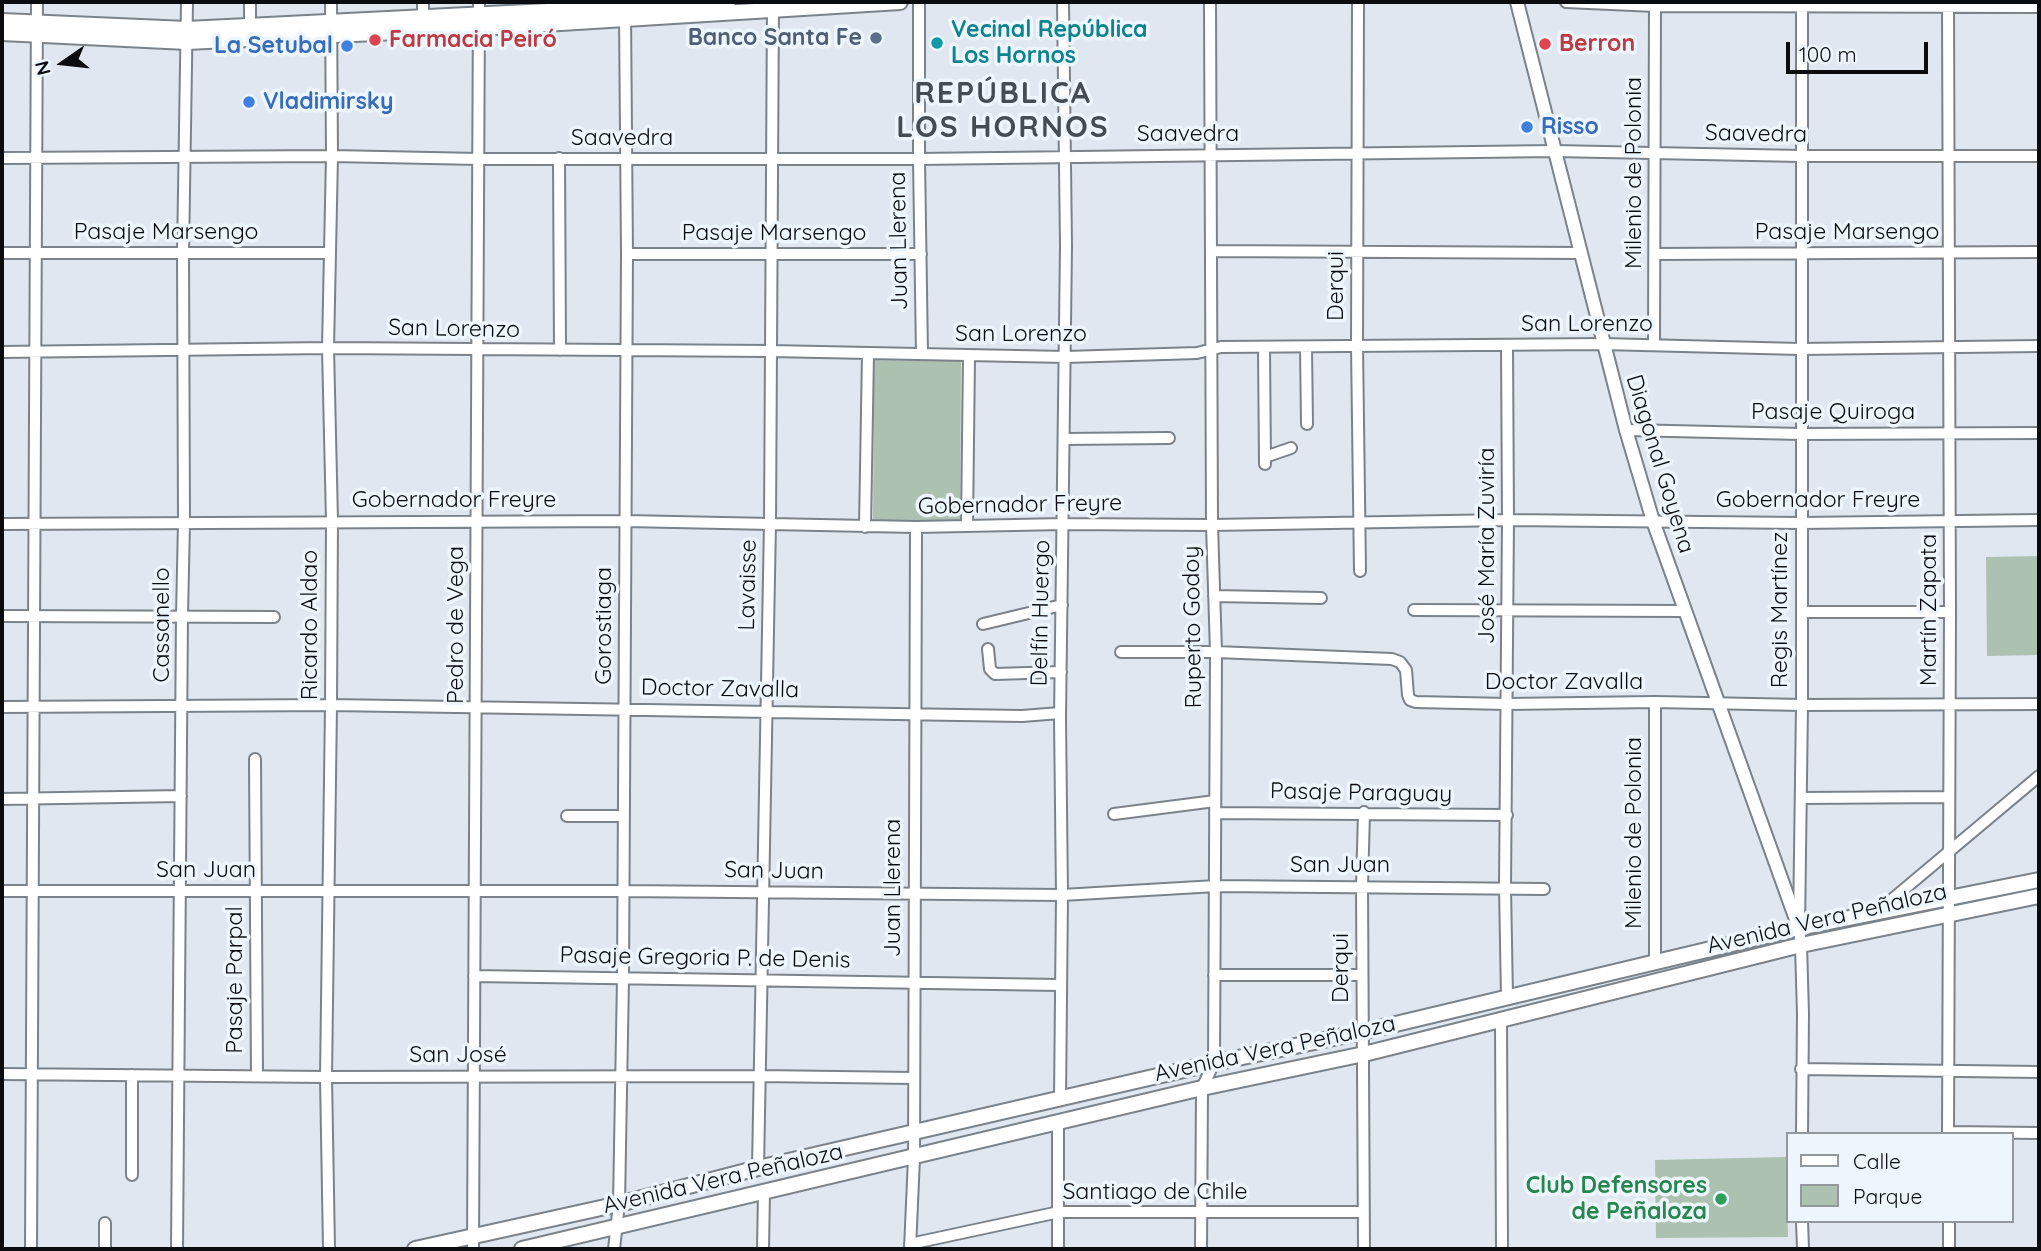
<!DOCTYPE html>
<html>
<head>
<meta charset="utf-8">
<style>
	body { margin:0 }
	#map { position:relative; width:2041px; height:1251px; overflow:hidden; background:#e0e7f0; font-family:Quicksand,sans-serif }
	canvas { display:block }
	.frame { position:absolute; inset:0; border:4px solid #0a0c0f; pointer-events:none }
	.legend { position:absolute; left:1786px; top:1132px; width:228px; height:91px; box-sizing:border-box; background:#edf5fd; border:2px solid #92989e; margin:0; padding:9px 12px; list-style:none; font-size:21px; color:#0a0c0f }
	.legend li { display:flex; align-items:center; gap:14px; height:35px }
	.legend b { width:35px; border:2px solid #92989e }
	.north { position:absolute; left:28px; top:28px; width:70px; height:70px; -webkit-text-stroke:5px #edf5fd; paint-order:stroke; rotate:256deg; font-size:19px; font-weight:700; line-height:28px; text-align:center; color:#0a0c0f }
	.north::after { content:''; display:block; margin:auto; width:24px; height:32px; background:#0a0c0f; clip-path:polygon(50% 0,100% 100%,50% 72%,0 100%) }
	.scale { position:absolute; left:1786px; top:42px; width:142px; height:32px; box-sizing:border-box; border:4px solid #0a0c0f; border-top:0; padding-left:9px; font-size:21px; line-height:24px; white-space:nowrap; color:#0a0c0f; -webkit-text-stroke:5px #edf5fd; paint-order:stroke }
</style>
</head>
<body>
<div id="map">
<canvas width="2041" height="1251"></canvas>
<div class="frame"></div>
<ul class="legend">
<li><b style="height:9px;background:#fff"></b>Calle</li>
<li><b style="height:19px;background:#adc1b0"></b>Parque</li>
</ul>
<div class="north">N</div>
<div class="scale">100 m</div>
</div>
<script>
const g = document.querySelector('canvas').getContext('2d');
g.lineJoin = 'round';
function fill(path, color) {
  g.fillStyle = color;
  g.fill(path, 'evenodd');
}
function toPath(rows) {
  const path = new Path2D();
  for (const r of rows) {
    path.moveTo(r[0], r[1]);
    for (let i = 2; i < r.length; i += 2) path.lineTo(r[i], r[i + 1]);
  }
  return path;
}
function stroke(path, color, width, dash) {
  g.strokeStyle = color;
  g.lineWidth = width;
  g.lineCap = dash ? 'butt' : 'round';
  g.setLineDash(dash || []);
  g.stroke(path);
}
function label(font, color, halo, rows, align = 'center') {
  g.font = font + ' Quicksand,sans-serif';
  g.lineWidth = 7;
  g.setLineDash([]);
  g.textBaseline = 'middle';
  g.strokeStyle = halo;
  g.fillStyle = color;
  for (const [text, x, y, turn = 0] of rows) {
    g.save();
    g.translate(x, y);
    g.rotate((+turn || 0) * Math.PI / 180);
    g.textAlign = isNaN(turn) ? turn : align;
    if (halo) g.strokeText(text, 0, 0);
    g.fillText(text, 0, 0);
    g.restore();
  }
}
fill(toPath([
	[874,360,961,361,960,524,873,523],
	[2039,556,2039,655,1987,656,1986,557],
	[1786,1157,1788,1237,1656,1238,1655,1160]
]), '#adc1b0');
const minor = toPath([
	[919,2,919,159,922,354],
	[1358,2,1357,346,1360,571],
	[1566,2,1655,6,2039,7],
	[1948,2,1950,612,1948,1134],
	[423,18,423,2],
	[250,27,250,2],
	[2,158,332,156,479,159,919,159,1554,151,1801,156,2039,156],
	[559,158,560,350],
	[1212,251,1581,253],
	[2,253,330,253],
	[627,254,921,254],
	[1655,254,2039,252],
	[1507,345,1508,520,1505,887,1507,998],
	[1654,345,1655,2],
	[1306,347,1307,424],
	[1264,348,1265,464],
	[2,352,328,348,770,351,1066,357,1197,353,1221,347,1603,344,1800,349,2039,346],
	[1626,430,1801,434,2039,433],
	[1064,439,1169,438],
	[1265,457,1291,448],
	[2,524,626,521,916,527,1063,524,1212,525,1508,520,1801,523,2039,520],
	[967,526,969,356],
	[865,527,868,353],
	[1214,596,1321,598],
	[1414,610,1684,611],
	[1802,612,1950,612],
	[2,616,274,617],
	[983,624,1062,605],
	[988,649,990,669,995,674,1061,672],
	[1121,652,1216,652,1392,659,1400,662,1406,670,1408,695,1410,700,1416,702,1507,704,1655,702,1802,705,2039,704],
	[2,707,331,705,1022,716,1060,713],
	[255,759,257,1075],
	[1801,798,1949,797],
	[2,799,181,796],
	[1364,812,1362,886,1364,1249],
	[1215,813,1507,815],
	[1114,814,1215,801],
	[567,816,624,816],
	[2,891,623,891,1062,895,1216,886,1544,889],
	[1877,912,2039,776],
	[1655,964,1655,702],
	[1214,975,1362,975],
	[474,976,1060,985],
	[1501,1021,1502,1249],
	[1801,1069,2039,1072],
	[2,1074,326,1077,760,1076,914,1078],
	[132,1075,132,1175],
	[1060,1099,1062,895,1060,718,1066,246,1063,2],
	[1948,1132,2039,1133],
	[1802,1134,1803,1014,1801,945,1799,928,1802,705,1802,2],
	[758,1168,770,523,773,2],
	[1802,1221,1803,1249],
	[1949,1221,1949,1249],
	[105,1223,105,1249],
	[910,1244,1059,1212,1362,1212],
	[31,1249,37,2],
	[177,1249,182,616,184,522,183,254,187,2],
	[329,1249,326,1077,331,705,332,521,328,348,332,156,331,2],
	[473,1249,479,2],
	[614,1249,619,1204,623,978,627,254,625,13],
	[763,1249,764,1192],
	[910,1249,914,1158,916,527],
	[1058,1249,1058,1122],
	[1201,1249,1202,1088,1214,1063,1216,652,1212,525,1210,2]
]);
const tertiary = toPath([
	[1517,2,1626,430,1653,521,1799,928]
]);
const secondary = toPath([
	[2,21,187,29,728,2],
	[2,33,187,42,480,28,900,2],
	[415,1249,619,1204,758,1168,1214,1063,1362,1032,1799,928,2039,880],
	[522,1249,1202,1088,1364,1054,1801,945,2039,896]
]);
stroke(minor, '#7b828a', 14);
stroke(tertiary, '#7b828a', 16);
stroke(secondary, '#7b828a', 18);
stroke(minor, '#fff', 10);
stroke(tertiary, '#fff', 12);
stroke(secondary, '#fff', 14);
for (const [x, y, r, color] of [
	[876,38,7,"#5c6f8a"],
	[375,40,7,"#e0444e"],
	[937,43,7,"#0f9aa8"],
	[1545,44,7,"#e0444e"],
	[347,46,7,"#3f7fe0"],
	[249,102,7,"#3f7fe0"],
	[1527,127,7,"#3f7fe0"],
	[1721,1199,7,"#2e9e5b"]
]) {
  const dot = new Path2D();
  dot.arc(x, y, r, 0, 2 * Math.PI);
  g.fillStyle = color;
  g.fill(dot);
  stroke(dot, '#edf5fd', 2.5);
}
label('bold 23px', '#0d838f', '#edf5fd', [
	["Vecinal República",951,30],
	["Los Hornos",951,56]
], 'left');
label('bold 23px', '#4e5e75', '#edf5fd', [
	["Banco Santa Fe",862,38]
], 'right');
label('bold 23px', '#be3a42', '#edf5fd', [
	["Farmacia Peiró",389,40],
	["Berron",1559,44]
], 'left');
label('bold 23px', '#366cbe', '#edf5fd', [
	["La Setubal",333,46,"right"],
	["Vladimirsky",263,102],
	["Risso",1541,127]
], 'left');
label('23px', '#0a0c0f', '#edf5fd', [
	["Saavedra",1188,134],
	["Saavedra",1756,134,1],
	["Saavedra",622,138],
	["Milenio de Polonia",1634,173,-90],
	["Pasaje Marsengo",166,232],
	["Pasaje Marsengo",1847,232],
	["Pasaje Marsengo",774,233],
	["Juan Llerena",899,241,-91],
	["Derqui",1336,286,-90],
	["San Lorenzo",1587,324],
	["San Lorenzo",454,329,1],
	["San Lorenzo",1021,334],
	["Pasaje Quiroga",1833,412],
	["Diagonal Goyena",1660,464,73],
	["Gobernador Freyre",454,500],
	["Gobernador Freyre",1818,500],
	["Gobernador Freyre",1020,505,-1],
	["José María Zuviría",1487,546,-90],
	["Lavaisse",748,585,-89],
	["Regis Martínez",1780,610,-90],
	["Martín Zapata",1929,610,-90],
	["Delfín Huergo",1041,613,-89],
	["Cassanello",162,625,-90],
	["Ricardo Aldao",310,625,-90],
	["Pedro de Vega",456,625,-90],
	["Gorostiaga",604,626,-90],
	["Ruperto Godoy",1193,627,-91],
	["Doctor Zavalla",1564,682],
	["Doctor Zavalla",720,689,1],
	["Pasaje Paraguay",1361,793,1],
	["Milenio de Polonia",1634,833,-90],
	["San Juan",1340,865],
	["San Juan",206,870],
	["San Juan",774,871,1],
	["Juan Llerena",893,888,-90],
	["Avenida Vera Peñaloza",1827,919,-13],
	["Pasaje Gregoria P. de Denis",705,958,1],
	["Derqui",1341,968,-90],
	["Pasaje Parpal",235,980,-90],
	["Avenida Vera Peñaloza",1275,1049,-12],
	["San José",458,1055],
	["Avenida Vera Peñaloza",723,1179,-13],
	["Santiago de Chile",1155,1192]
]);
label('bold 23px', '#27864d', '#edf5fd', [
	["Club Defensores",1707,1186],
	["de Peñaloza",1707,1212]
], 'right');
g.letterSpacing = '2px';
label('bold 30px', '#464c53', '#edf5fd', [
	["REPÚBLICA",1003,94],
	["LOS HORNOS",1003,128]
]);
g.letterSpacing = '0px';
</script>
</body>
</html>
